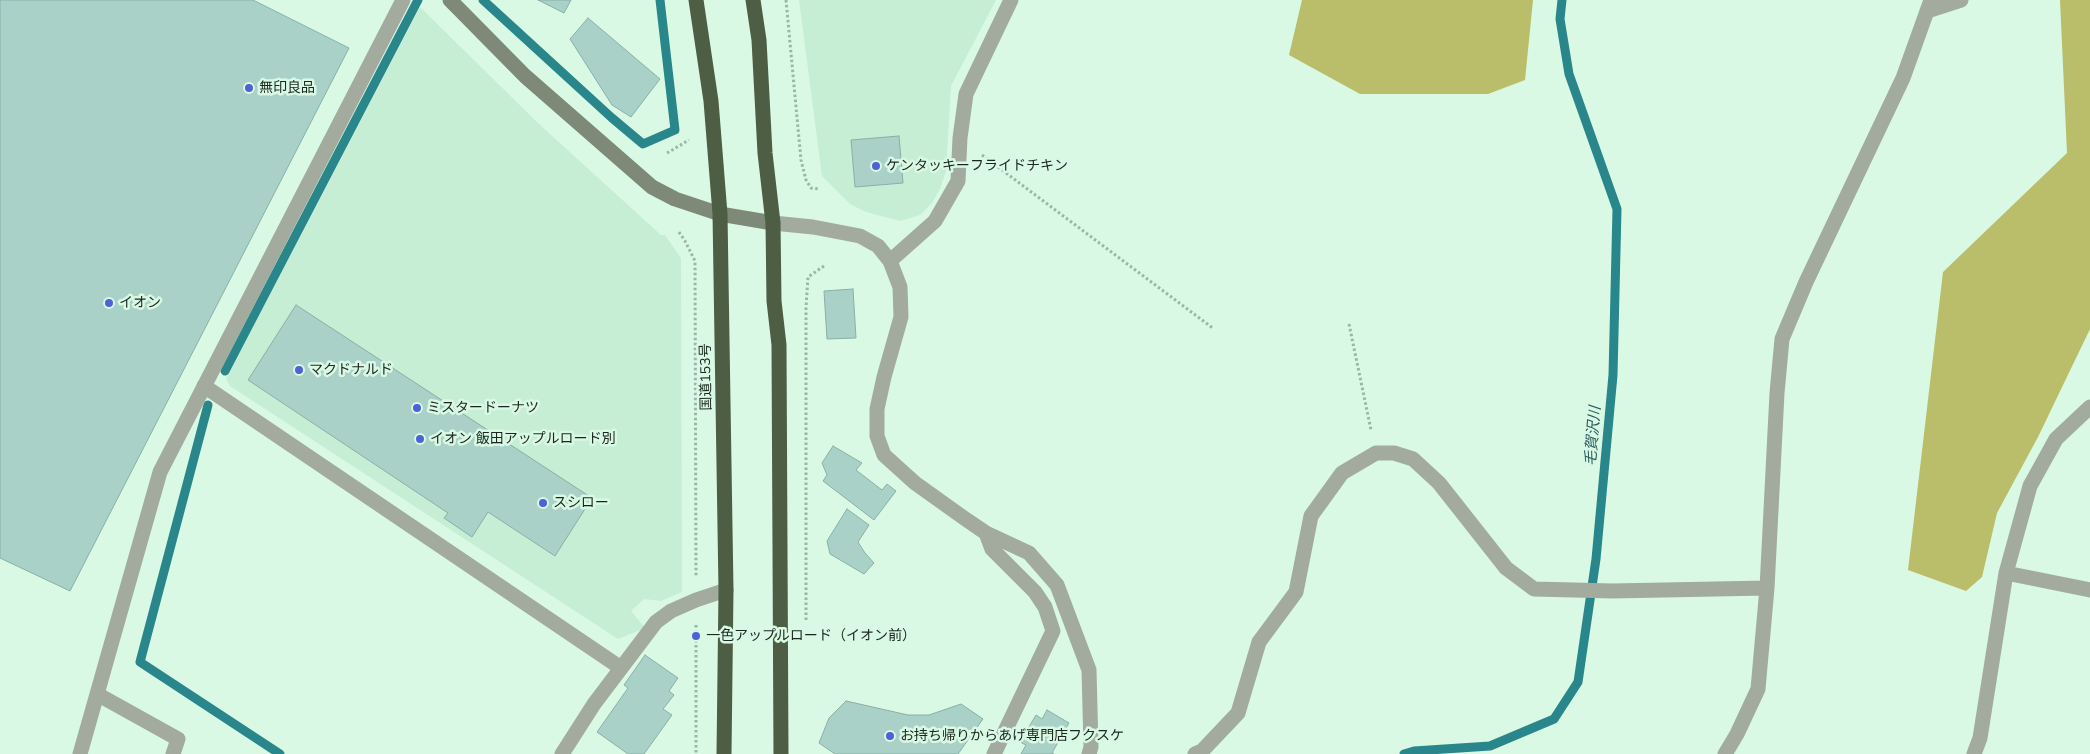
<!DOCTYPE html>
<html>
<head>
<meta charset="utf-8">
<style>
	body { margin:0 }
	canvas { display:block; background:#d9f9e4 }
</style>
</head>
<body>
<canvas width="2090" height="754"></canvas>
<script>
const g = document.querySelector('canvas').getContext('2d');
g.lineJoin = 'round';
function fill(path, color) {
  g.fillStyle = color;
  g.fill(path, 'evenodd');
}
function toPath(rows) {
  const path = new Path2D();
  for (const r of rows) {
    path.moveTo(r[0], r[1]);
    for (let i = 2; i < r.length; i += 2) path.lineTo(r[i], r[i + 1]);
  }
  return path;
}
function stroke(path, color, width, dash) {
  g.strokeStyle = color;
  g.lineWidth = width;
  g.lineCap = dash ? 'butt' : 'round';
  g.setLineDash(dash || []);
  g.stroke(path);
}
function label(font, color, halo, rows, align = 'center') {
  g.font = font + ' Mulish,"Noto Sans JP",sans-serif';
  g.lineWidth = 5;
  g.setLineDash([]);
  g.textBaseline = 'middle';
  g.strokeStyle = halo;
  g.fillStyle = color;
  for (const [text, x, y, turn = 0] of rows) {
    g.save();
    g.translate(x, y);
    g.rotate((+turn || 0) * Math.PI / 180);
    g.textAlign = isNaN(turn) ? turn : align;
    if (halo) g.strokeText(text, 0, 0);
    g.fillText(text, 0, 0);
    g.restore();
  }
}
fill(toPath([
	[799,0,996,0,951,86,946,171,940,189,932,203,920,215,900,221,866,212,850,204,822,176],
	[420,7,539,124,661,235,665,235,681,258,682,592,661,601,644,599,631,611,645,628,618,639,230,386,226,379]
]), '#c6eed4');
fill(toPath([
	[1302,0,1533,0,1525,80,1488,94,1360,94,1289,55],
	[2060,0,2090,0,2090,329,2038,437,1997,513,1982,577,1966,591,1908,570,1943,272,2067,153]
]), '#babd69');
stroke(toPath([
	[483,0,612,118,643,144,675,130,660,0],
	[225,371,418,0],
	[208,405,140,662,280,754],
	[1404,754,1414,751,1490,746,1554,719,1578,682,1596,559,1613,375,1617,209,1569,74,1560,19,1562,0]
]), '#29878c', 9);
const building = toPath([
	[0,0,253,0,349,48,70,591,0,558,0,0],
	[538,0,571,0,564,13,538,0],
	[588,18,660,79,631,117,612,105,570,39,588,18],
	[899,136,903,183,855,187,851,140,899,136],
	[853,289,856,338,827,339,824,291,853,289],
	[296,305,592,498,555,556,488,512,472,537,444,518,448,513,248,380,296,305],
	[833,446,862,463,856,470,882,490,887,484,896,491,874,520,823,481,827,475,822,463,833,446],
	[847,509,869,525,858,542,865,553,874,563,864,574,830,554,827,541,847,509],
	[645,655,678,678,669,691,674,695,663,709,672,715,644,754,628,754,597,732,628,688,624,685,645,655],
	[846,701,908,715,929,715,961,704,983,719,958,754,835,754,819,743,829,718,846,701],
	[1047,710,1069,723,1052,753,1054,754,1021,754,1026,745,1020,742,1036,715,1042,719,1047,710]
]);
fill(building, '#a9d1c8');
stroke(building, '#89b0a7', 1);
stroke(toPath([
	[786,0,801,160,806,180,811,188,820,189],
	[667,153,689,140],
	[982,155,1214,329],
	[679,232,685,241,695,261,696,576],
	[1349,324,1371,430],
	[806,620,806,307,808,277,824,266],
	[696,625,696,754]
]), '#9cb5a4', 3, [2.5, 2.5]);
stroke(toPath([
	[204,386,621,668]
]), '#a3ab9e', 15);
stroke(toPath([
	[1927,11,1961,0],
	[773,223,813,227,860,236,878,246,890,261,900,287,901,317,884,377,877,409,877,436,884,455,915,483,964,518,986,533,1029,553,1057,585,1089,670,1091,747,1089,754],
	[890,261,935,221,958,181,960,138,966,94,1011,0],
	[986,533,992,549,1035,592,1045,607,1053,631,994,754],
	[2006,573,2090,590],
	[97,694,178,739,173,754],
	[80,754,160,472,403,0],
	[562,754,594,704,656,622,671,611,696,600,726,590],
	[1195,754,1202,751,1238,713,1259,642,1296,592,1311,516,1342,473,1376,453,1394,453,1413,459,1439,483,1506,568,1534,589,1612,591,1767,588],
	[1725,754,1737,734,1758,689,1767,588,1777,393,1782,339,1806,282,1903,78,1931,0],
	[1974,754,1980,738,2006,573,2030,486,2056,439,2090,407]
]), '#a3ab9e', 15);
stroke(toPath([
	[450,0,525,76,652,187,675,199,720,214,773,223]
]), '#7e8a77', 15);
stroke(toPath([
	[696,0,711,101,720,214,726,590,724,754],
	[753,0,759,40,765,153,773,223,774,301,779,345,781,754]
]), '#4e5e44', 15);
for (const [x, y, r, color] of [
	[249,88,5,"#4c62d7"],
	[876,166,5,"#4c62d7"],
	[109,303,5,"#4c62d7"],
	[299,370,5,"#4c62d7"],
	[417,408,5,"#4c62d7"],
	[420,439,5,"#4c62d7"],
	[543,503,5,"#4c62d7"],
	[696,636,5,"#4c62d7"],
	[890,736,5,"#4c62d7"]
]) {
  const dot = new Path2D();
  dot.arc(x, y, r, 0, 2 * Math.PI);
  g.fillStyle = color;
  g.fill(dot);
  stroke(dot, '#d9f9e4', 2);
}
label('14px', '#1a261e', '#d9f9e4', [
	["無印良品",259,88],
	["ケンタッキーフライドチキン",886,166],
	["イオン",119,303],
	["マクドナルド",309,370],
	["ミスタードーナツ",427,408],
	["イオン 飯田アップルロード別",430,439],
	["スシロー",553,503],
	["一色アップルロード（イオン前）",706,636],
	["お持ち帰りからあげ専門店フクスケ",900,736]
], 'left');
label('14px', '#1a261e', '#d9f9e4', [
	["国道153号",706,377,-91]
]);
label('italic 15px', '#295c60', '#d9f9e4', [
	["毛賀沢川",1593,436,-85]
]);
</script>
</body>
</html>
